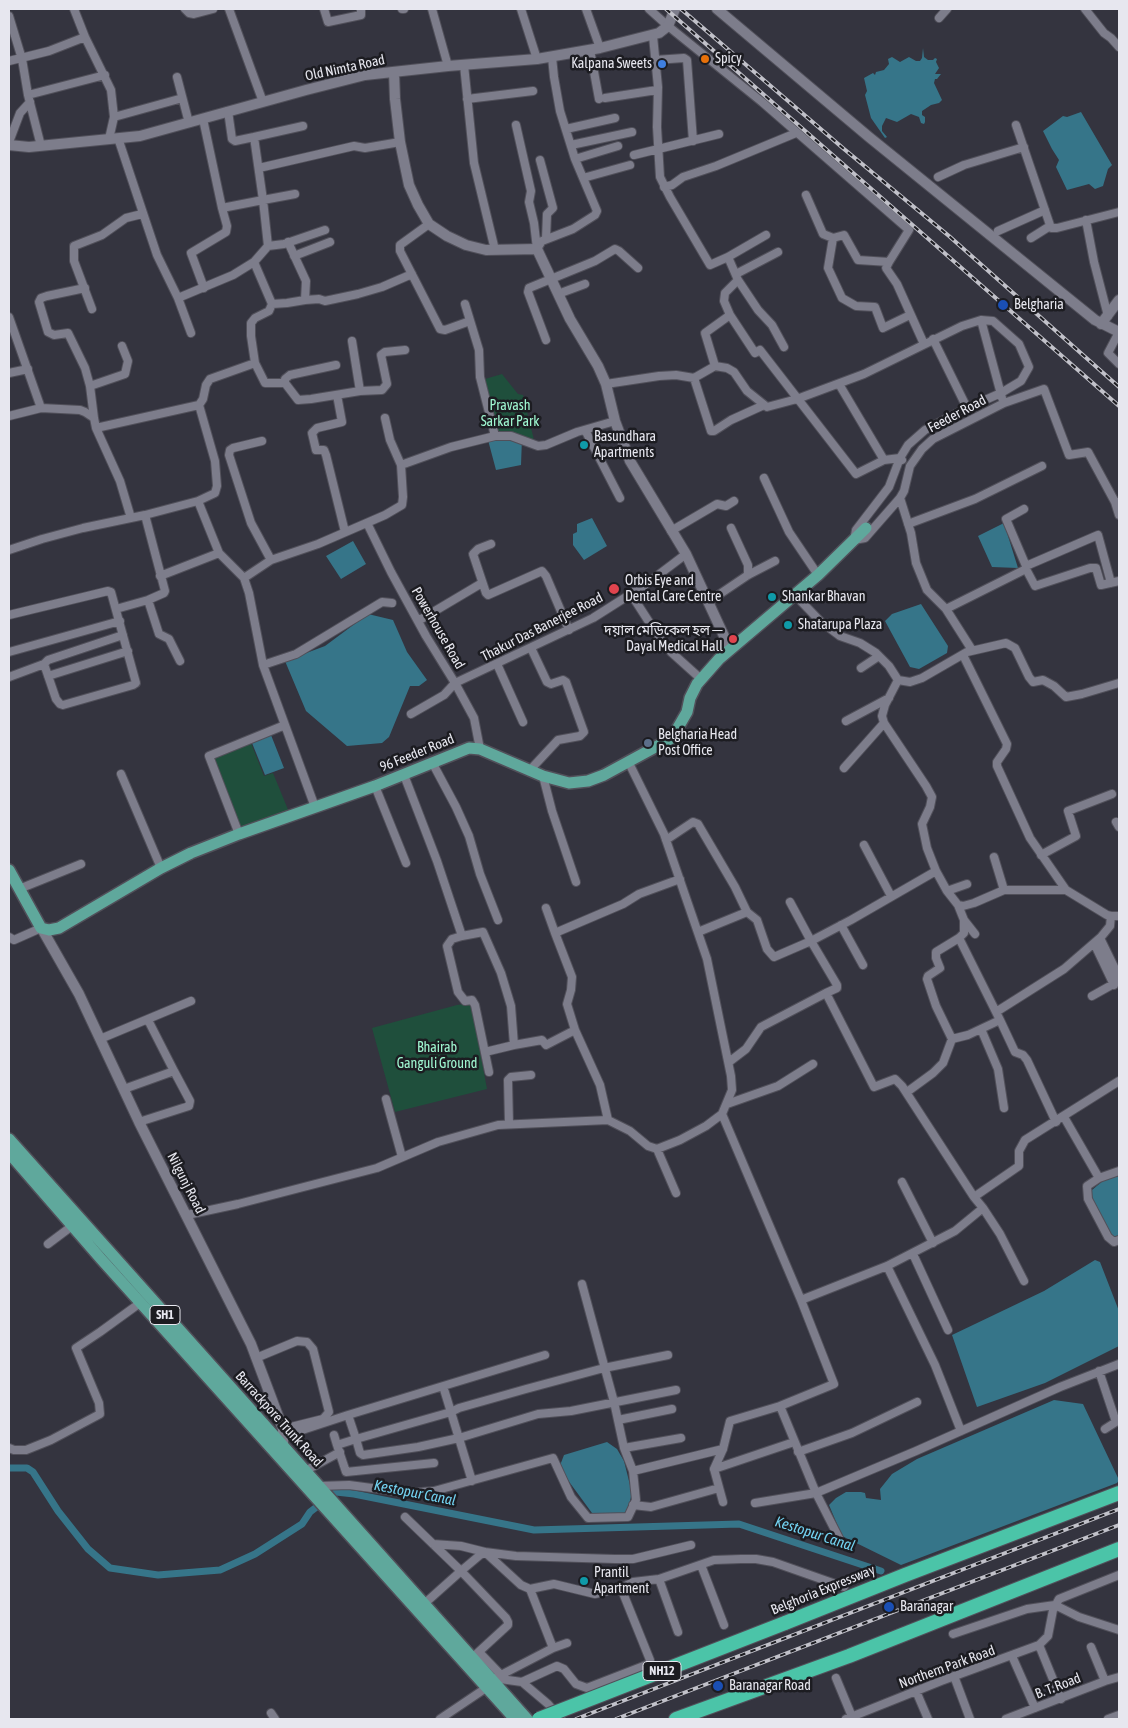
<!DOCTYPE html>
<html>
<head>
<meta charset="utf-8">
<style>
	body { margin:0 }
	#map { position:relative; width:1128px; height:1728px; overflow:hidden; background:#34343f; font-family:"Asap Condensed",sans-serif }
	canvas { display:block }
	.frame { position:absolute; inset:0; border:10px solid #e7e7ef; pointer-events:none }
</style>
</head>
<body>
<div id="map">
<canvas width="1128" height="1728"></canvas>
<div class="frame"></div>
</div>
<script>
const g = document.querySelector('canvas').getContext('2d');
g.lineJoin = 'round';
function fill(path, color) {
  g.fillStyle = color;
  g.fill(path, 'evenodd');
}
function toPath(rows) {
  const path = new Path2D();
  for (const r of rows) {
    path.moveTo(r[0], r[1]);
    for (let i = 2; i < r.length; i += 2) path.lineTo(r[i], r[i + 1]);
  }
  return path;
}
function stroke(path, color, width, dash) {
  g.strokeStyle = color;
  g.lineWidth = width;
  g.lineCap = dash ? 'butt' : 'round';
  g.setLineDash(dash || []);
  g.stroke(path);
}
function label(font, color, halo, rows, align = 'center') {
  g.font = font + ' "Asap Condensed","Noto Sans Bengali",sans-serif';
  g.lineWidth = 5;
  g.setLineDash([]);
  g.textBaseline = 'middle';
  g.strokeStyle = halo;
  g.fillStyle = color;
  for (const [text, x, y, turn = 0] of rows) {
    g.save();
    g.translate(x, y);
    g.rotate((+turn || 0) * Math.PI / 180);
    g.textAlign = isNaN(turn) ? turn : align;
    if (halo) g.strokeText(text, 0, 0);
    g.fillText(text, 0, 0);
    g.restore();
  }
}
fill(toPath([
	[502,374,518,394,523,395,534,440,512,434,498,435,485,379],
	[251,743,264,776,273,773,289,812,240,830,213,757],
	[471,1003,487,1089,395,1112,372,1028,457,1005]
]), '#1f4f3c');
fill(toPath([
	[923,48,924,57,928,60,933,60,935,58,937,59,936,62,939,68,935,74,941,74,937,79,935,79,934,83,942,100,939,103,931,105,922,111,922,115,925,117,925,122,924,124,921,123,919,117,911,114,897,122,886,118,882,126,882,131,887,137,885,138,871,118,865,95,867,91,864,78,873,73,875,75,876,72,884,70,889,64,888,59,892,57,900,62,909,57,916,61,920,61,922,58],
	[1081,112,1112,165,1108,169,1103,186,1095,189,1089,184,1067,190,1056,167,1059,160,1052,149,1043,131,1063,116,1067,117],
	[522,438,521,465,496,470,488,440],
	[592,518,607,546,584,560,573,545,573,534,577,532,577,524],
	[1004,523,1018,568,992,567,978,536],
	[353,541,366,564,341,579,326,556],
	[921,604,948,646,947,653,919,669,910,667,885,621,892,614],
	[368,614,393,620,407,652,427,680,419,686,410,686,389,737,382,743,347,746,306,711,285,661,325,646],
	[271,735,284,768,265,775,252,743],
	[1119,1176,1119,1237,1116,1239,1109,1235,1091,1199,1092,1190,1104,1180],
	[1095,1260,1100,1262,1119,1311,1119,1346,1045,1383,977,1407,952,1335,1044,1291],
	[1054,1400,1083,1404,1119,1480,1117,1483,901,1565,842,1536,829,1505,836,1498,846,1492,861,1492,865,1493,866,1498,881,1500,880,1489,892,1474,917,1459],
	[607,1442,617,1449,624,1461,632,1493,628,1509,624,1516,603,1518,592,1513,559,1468,564,1455]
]), '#367589');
stroke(toPath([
	[9,1468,27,1468,33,1472,58,1511,88,1549,110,1568,158,1575,220,1570,255,1554,302,1524,310,1512,336,1492,354,1494,534,1530,739,1524,881,1571]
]), '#367589', 7);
const street = toPath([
	[74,9,85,37,111,90,114,117,109,139],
	[185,9,189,13,194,14,213,9],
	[229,9,263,102],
	[324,9,328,22,361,15,361,9],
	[402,9,404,9],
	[432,9,448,66],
	[521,9,537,59],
	[586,9,600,48],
	[649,9,668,26,762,102,909,230,889,262],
	[1085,9,1104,33,1111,38,1119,47],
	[9,16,22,59,28,95,41,146],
	[939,18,947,9],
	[653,36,658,87,657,127,660,177,670,197,710,265,728,257,738,280,725,293,724,301,730,315,755,353,760,350,856,474,884,460,900,458,889,487,856,530,854,540,865,538,900,498,904,491,910,466,922,449,933,439,1004,403,1044,389,1069,455,1088,452,1115,502,1119,502],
	[590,50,599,99],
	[655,60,684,58,687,60,693,141],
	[9,61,49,51,85,37],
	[464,65,474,163,495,250],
	[177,77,189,123],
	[28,95,105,75],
	[605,98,657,90],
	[467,99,533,91],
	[228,111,232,139,235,141,254,137,263,200,295,194],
	[114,117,179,99],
	[203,119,222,208,263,200,268,246,254,262,272,304,269,311,255,318,251,323,251,336,255,363],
	[516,125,531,191,529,202,534,223,537,249],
	[1016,125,1051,228,1057,228,1119,212],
	[566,129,615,118],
	[254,137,303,126],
	[118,138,157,255,178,298,191,333],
	[9,142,20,113,30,102],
	[571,145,632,132],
	[634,155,719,134],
	[575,159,618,146],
	[540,160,553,208,547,214,546,239],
	[259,168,354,146,365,148,400,142],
	[938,177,964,165,1024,147],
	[583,178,630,165],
	[664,187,672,185,683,177,716,166,796,133],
	[806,195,823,234,833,238,828,268,842,298,856,306,875,307,883,328,910,315],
	[1086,220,1094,262,1108,316],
	[429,224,400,245,400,251,440,329,445,330,470,321],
	[998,231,1045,210],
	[833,238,844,235,858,260,889,262,886,268,897,284,924,344],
	[1031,238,1050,226],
	[288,242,306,281,305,300,319,299,325,301,358,294,382,287,412,274],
	[268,246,284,244,325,230],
	[537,249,542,241,573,229,595,215,597,211,575,159,560,111,554,77,552,57],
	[294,256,330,242],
	[728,257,766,235],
	[736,274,778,252],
	[738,280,758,310,772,325,784,347],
	[85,288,47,296,41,298,39,302,48,332,54,335,68,333,85,368,90,386,94,418],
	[204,288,191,253,226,232,227,226,222,208],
	[558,294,585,284],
	[178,298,233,275,254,262],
	[272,304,287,303,305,300],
	[465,304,479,350,480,377,495,436],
	[92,309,74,261,74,246,102,235,126,218,142,214],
	[9,317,41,408,80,410,85,412,94,418,96,428,199,405,203,399,206,385,210,379,255,363,265,383,285,383,298,400,311,399,360,391,382,390,387,384,381,355,385,352,405,350],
	[981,320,1002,398],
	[1119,332,1108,353,1119,364],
	[933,339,967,408],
	[546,340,528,292,529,288,595,261,615,249,619,251,638,268],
	[352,341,360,391],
	[715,366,705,333,730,315],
	[9,373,28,369],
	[694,378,711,431,714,431,731,420,764,405],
	[285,383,285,379,290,375,336,365],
	[606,384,659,376,676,375,694,378,715,366,727,368,734,372,747,391,767,407,797,399,864,374,962,326,981,320,993,321,1019,344,1029,367,1021,381,1001,393,967,408,925,430,908,445,900,458,902,460],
	[839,384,884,460],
	[90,386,125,374,128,361,122,346],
	[337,395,342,422,317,428,312,433,316,450,324,450,326,455,345,532],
	[9,416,41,408],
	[96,428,120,481,131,518],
	[585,430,620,498],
	[262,441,233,448,230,450,229,455,251,523,271,560],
	[401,465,451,447,495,436,511,436,538,446,546,445,577,432,615,421],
	[764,478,789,532,818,575],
	[900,498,911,533,916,563,927,590,946,609,972,650],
	[198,501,215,493,217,486,215,461,199,405],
	[1115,502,1119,515],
	[1024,509,1006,519,1026,566,1026,569],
	[367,523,391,572,426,636,455,683,474,718,480,749],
	[908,524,975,499,1042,466],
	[731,528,748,565,748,575],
	[671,531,717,504,726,506,734,501],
	[491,544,478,549,473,554,486,593,488,595,542,571,546,576,569,630],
	[9,550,42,539,83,528,145,515,198,501,219,553,244,578,271,560,318,544,385,515,402,505,403,497,401,465,390,440,385,418],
	[1026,566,1098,535,1111,583],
	[160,576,219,553],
	[244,578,249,593,263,665,315,807],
	[631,594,660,639,671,652,701,679],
	[795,595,820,621,840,636,860,643,876,653,889,666,898,680],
	[148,600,159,634,169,639,180,661],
	[708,602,748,575,775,561],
	[116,609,148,600,164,593,165,591,145,515],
	[946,609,1026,569,1035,586,1090,568,1096,568,1101,585,1119,581],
	[9,615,108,591,111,592,136,683,133,685,63,705,60,704,56,699,44,664,9,677],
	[418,621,482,583],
	[9,652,120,621],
	[963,655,1007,744,1006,749,997,762,997,766,1030,838,1066,890,1107,915,1111,916,1119,916],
	[44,664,48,660,123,635],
	[497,664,523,722],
	[263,665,296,654,382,602,392,603],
	[861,668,879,656],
	[48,676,128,651],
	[898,680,885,705,882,716,884,723,926,786,932,797,930,807,922,824,927,848,936,871,851,920,811,941,837,985,837,988,826,993,874,1087,895,1079,902,1086,974,1197],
	[898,680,910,682,922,678,967,652,1006,643,1015,648,1029,677,1033,682,1043,680,1054,686,1066,697,1082,694,1119,683],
	[411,714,444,695,455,683,593,618,645,585,686,554],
	[846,721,889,698],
	[433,764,456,807,469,836,480,874,498,920],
	[844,768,884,723],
	[530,770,558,740,580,736,584,732,566,682,563,680,551,684,547,682,531,648],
	[121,774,161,868],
	[404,775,437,861,462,936,452,939,447,946,458,992,465,1001,472,1000,475,1005,489,1072],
	[543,776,552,811,576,882],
	[375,786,406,863],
	[1116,822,1119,827],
	[239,834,209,756,285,725],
	[666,840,693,822,698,824,735,887,747,912,698,932],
	[864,845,891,896],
	[1041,855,1076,836,1068,811,1112,794],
	[994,857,1004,890],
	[936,871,947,891,958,905,963,906,974,903,1004,890,1066,890],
	[19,889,81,864],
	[947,891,967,884],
	[546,908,555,933],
	[747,912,757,920,767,949,774,957,811,941,790,902],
	[964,920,975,934],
	[841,925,863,965],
	[462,936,483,932,501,973,511,1006,514,1045,485,1052],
	[9,937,14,940,41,928],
	[1100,938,1119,977],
	[1094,943,1114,985],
	[1092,996,1117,982],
	[996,1012,1064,969,1101,937,1110,926,1111,916],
	[148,1020,174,1071],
	[1000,1020,1015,1052,1023,1055,1027,1060,1056,1122],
	[981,1029,998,1069,1004,1108],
	[100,1039,191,1001],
	[952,1039,968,1035,1000,1020,959,938],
	[514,1045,542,1040,546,1045,575,1030],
	[729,1062,746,1049,761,1027,826,993],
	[124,1089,174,1071,190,1101,189,1106,139,1122],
	[907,1092,933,1073,943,1063,952,1039,936,1006,927,979,928,976,940,968,936,958,936,952,959,938,964,933,964,920,958,905],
	[386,1099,402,1157],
	[727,1104,778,1086,813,1064],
	[722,1114,801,1300,887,1266,955,1231,983,1208,974,1197,1019,1166,1019,1151,1025,1140,1119,1081],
	[1064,1117,1099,1178],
	[608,1120,600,1085,575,1030,567,1004,571,990,572,977,555,933,623,904,639,894,680,879],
	[509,1124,508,1080,511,1077,531,1075],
	[657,1149,676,1193],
	[1119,1171,1099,1178,1087,1186,1088,1199,1108,1237,1114,1242,1119,1240],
	[902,1182,933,1243],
	[983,1208,1000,1234,1024,1281],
	[187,1215,238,1204,377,1168,438,1142,498,1125,608,1120,630,1131,648,1146,657,1149,680,1140,706,1126,722,1114,732,1090,731,1076,707,959,664,834,628,761],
	[48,1244,72,1226],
	[913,1254,948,1330],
	[887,1266,935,1365,961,1431],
	[582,1284,614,1402,624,1448,633,1471],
	[256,1358,297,1341,307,1342,313,1349,329,1412,323,1419,283,1429],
	[1099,1371,1116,1422],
	[443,1386,472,1481],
	[348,1415,545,1355],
	[618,1420,672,1409],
	[1105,1429,1119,1420],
	[334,1435,337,1445],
	[284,1436,348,1415,356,1439,451,1412,459,1408,526,1389,604,1368,668,1355],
	[9,1448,14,1450,26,1450,51,1440,100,1414,99,1403,76,1348,100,1332,140,1303],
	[624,1448,681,1438],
	[798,1452,852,1433,917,1402],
	[434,1463,346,1472,337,1445,356,1439,360,1453,363,1455,418,1447,459,1438,538,1414,571,1411,676,1390],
	[714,1469,723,1449,730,1421,780,1406],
	[305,1471,340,1452],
	[319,1486,349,1485,409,1493,434,1491,553,1458,571,1497,588,1518,628,1517,636,1500,633,1471,723,1449],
	[723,1502,714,1469,794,1442],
	[755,1503,816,1493,780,1406,834,1384,801,1300],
	[633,1505,651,1507,719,1488],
	[405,1517,461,1571,424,1604],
	[840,1540,816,1493,916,1451,1060,1387,1119,1364],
	[433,1544,461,1546,485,1552,516,1556,615,1559,633,1559,691,1545],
	[701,1565,724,1625],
	[659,1579,678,1632],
	[953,1634,1027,1609,1055,1605,1079,1617,1119,1630],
	[1039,1645,1061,1699],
	[1091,1647,1105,1681],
	[553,1648,567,1643],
	[479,1652,501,1675,553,1648,530,1589],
	[1012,1656,1035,1708],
	[472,1658,508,1625,508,1622,506,1618,461,1571,480,1555,485,1552,521,1585,530,1589,554,1584,595,1594,621,1588,633,1582,659,1579,714,1560,741,1559,756,1559,773,1562,844,1587],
	[954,1676,970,1719],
	[493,1678,522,1682,548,1704,561,1719],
	[836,1678,853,1719],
	[522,1682,557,1666,564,1669,576,1684,587,1688,649,1664,650,1660,621,1588],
	[916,1691,928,1719],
	[271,1713,275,1719],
	[440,1719,486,1688],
	[846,1719,941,1681,1039,1645,1048,1636,1053,1610,1059,1599,1119,1575],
	[1006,1719,1105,1681,1119,1677],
	[1108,1719,1119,1715]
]);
const secondary = toPath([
	[717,9,869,137,1095,320,1119,332],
	[394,72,395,99,400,142,409,185,418,205,429,224,447,236,466,245,486,250,537,249,570,319,598,366,606,384,615,421,630,461,686,554,730,649],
	[9,145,29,147,140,136,306,90,365,75,448,66,537,59,600,48,659,33,668,26,675,9],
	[1101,324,1119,300],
	[42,929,79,994,139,1122,251,1344,283,1429,283,1450]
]);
const primary = toPath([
	[9,870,41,928,49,930,59,928,161,868,191,853,239,834,375,786,469,748,480,749,543,776,569,783,588,781,604,775,672,738,687,712,690,698,697,684,719,659,818,575,866,528],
	[9,1139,527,1719],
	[9,1153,101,1259,515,1719]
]);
const highway = toPath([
	[785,1623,905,1575,1119,1493],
	[676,1719,849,1656,1119,1549]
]);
stroke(street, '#51505a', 10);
stroke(secondary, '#51505a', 12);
stroke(primary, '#51505a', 14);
stroke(highway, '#51505a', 16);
stroke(street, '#7d7d8b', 8);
stroke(secondary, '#7d7d8b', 10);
stroke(primary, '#5fa89c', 11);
stroke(highway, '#4bc4a8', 14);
const rail = toPath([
	[666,9,1119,406],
	[681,9,844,149,949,236,1119,387],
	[576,1719,1119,1509],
	[616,1719,1119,1525]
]);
stroke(rail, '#c1c1c9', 4);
stroke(rail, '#1c1c21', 2, [5.5]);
const highwayBridge = toPath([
	[539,1719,785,1623]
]);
stroke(highwayBridge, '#51505a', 16, []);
stroke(highwayBridge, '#4bc4a8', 14);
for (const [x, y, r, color] of [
	[705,59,5,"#e8710a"],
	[662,64,5,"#3f7fe0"],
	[1003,305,6,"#1a4fb4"],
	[584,445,5,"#0f9aa8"],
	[614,589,6,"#e0444e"],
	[772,597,5,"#0f9aa8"],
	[788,625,5,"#0f9aa8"],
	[733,639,5,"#e0444e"],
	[648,743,5,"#5c6f8a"],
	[584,1581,5,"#0f9aa8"],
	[889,1607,6,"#1a4fb4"],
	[718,1686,6,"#1a4fb4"]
]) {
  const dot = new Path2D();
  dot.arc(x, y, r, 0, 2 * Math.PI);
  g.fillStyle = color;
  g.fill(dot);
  stroke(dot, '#1c1c21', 2);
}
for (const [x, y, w] of [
	[165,1315,30],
	[662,1671,38]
]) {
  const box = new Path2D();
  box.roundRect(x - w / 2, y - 9.5, w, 19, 4);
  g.fillStyle = '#1c1c21';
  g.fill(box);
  stroke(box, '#e7e7ef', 1);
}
label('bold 12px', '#e7e7ef', null, [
	["SH1",165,1315],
	["NH12",662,1671]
]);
label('14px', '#e7e7ef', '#1c1c21', [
	["Spicy",715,59],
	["Kalpana Sweets",652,64,"right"],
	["Belgharia",1014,305],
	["Basundhara",594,437],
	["Apartments",594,453],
	["Orbis Eye and",625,581],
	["Dental Care Centre",625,597],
	["Shankar Bhavan",782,597],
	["Shatarupa Plaza",798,625],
	["দয়াল মেডিকেল হল —",723,631,"right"],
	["Dayal Medical Hall",723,647,"right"],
	["Belgharia Head",658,735],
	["Post Office",658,751],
	["Prantil",594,1573],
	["Apartment",594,1589],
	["Baranagar",900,1607],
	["Baranagar Road",729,1686]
], 'left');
label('14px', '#e7e7ef', '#1c1c21', [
	["Old Nimta Road",345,68,-12],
	["Feeder Road",957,414,-28],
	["Thakur Das Banerjee Road",542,627,-27],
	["Powerhouse Road",438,628,60],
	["96 Feeder Road",417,753,-22],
	["Nilgunj Road",186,1183,63],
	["Barrackpore Trunk Road",279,1419,48],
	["Belghoria Expressway",823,1590,-22],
	["Northern Park Road",947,1667,-20],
	["B. T. Road",1058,1686,-21]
]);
label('14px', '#9ff7d1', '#1c1c21', [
	["Pravash",510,406],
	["Sarkar Park",510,422],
	["Bhairab",437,1048],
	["Ganguli Ground",437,1064]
]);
label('italic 15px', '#73d3f2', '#1c1c21', [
	["Kestopur Canal",415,1493,11],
	["Kestopur Canal",815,1534,18]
]);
</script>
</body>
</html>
